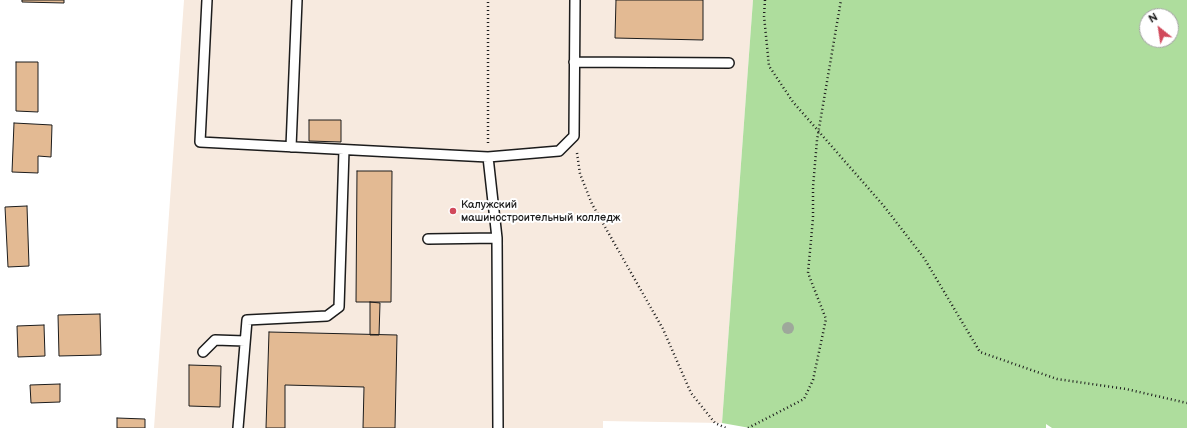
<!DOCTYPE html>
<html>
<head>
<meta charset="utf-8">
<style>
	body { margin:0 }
	#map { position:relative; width:1187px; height:428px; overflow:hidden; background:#fff; font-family:"Balsamiq Sans",sans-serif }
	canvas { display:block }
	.north { position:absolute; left:1139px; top:8px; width:40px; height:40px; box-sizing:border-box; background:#fff; border:1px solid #a4a4a4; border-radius:50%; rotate:330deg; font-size:11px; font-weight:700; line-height:16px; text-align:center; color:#1c1c1c }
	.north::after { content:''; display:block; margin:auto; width:14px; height:18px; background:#d1495b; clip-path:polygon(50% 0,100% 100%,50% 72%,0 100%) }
</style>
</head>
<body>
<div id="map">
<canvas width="1187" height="428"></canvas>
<div class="north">N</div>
</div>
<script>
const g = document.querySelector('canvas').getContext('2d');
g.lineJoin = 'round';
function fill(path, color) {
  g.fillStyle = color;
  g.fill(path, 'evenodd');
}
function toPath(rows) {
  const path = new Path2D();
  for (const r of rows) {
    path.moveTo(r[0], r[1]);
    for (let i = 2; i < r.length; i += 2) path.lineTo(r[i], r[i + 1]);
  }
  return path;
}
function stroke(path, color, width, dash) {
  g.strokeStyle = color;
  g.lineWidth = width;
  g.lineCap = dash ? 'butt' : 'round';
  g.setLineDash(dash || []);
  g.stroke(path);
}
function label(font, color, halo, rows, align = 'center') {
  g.font = font + ' "Balsamiq Sans",sans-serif';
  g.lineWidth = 4;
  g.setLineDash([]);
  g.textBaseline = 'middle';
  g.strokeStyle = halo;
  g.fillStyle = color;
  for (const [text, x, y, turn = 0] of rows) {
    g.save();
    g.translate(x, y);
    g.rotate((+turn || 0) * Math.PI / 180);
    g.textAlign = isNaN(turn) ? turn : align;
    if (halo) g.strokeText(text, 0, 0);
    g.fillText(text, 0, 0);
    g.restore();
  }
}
fill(toPath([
	[184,0,753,0,722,423,603,421,603,428,154,428]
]), '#f7eadf');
fill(toPath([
	[753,0,1187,0,1187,428,1052,428,1046,424,1046,428,750,428,722,423],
	[1147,16,1171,16,1171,40,1147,40]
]), '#aedd9d');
const building = toPath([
	[22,0,64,0,64,3,22,2,22,0],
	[616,0,703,0,703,40,615,38,616,0],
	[16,62,38,62,38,112,16,111,16,62],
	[309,120,341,120,341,142,309,141,309,120],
	[14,123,52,125,51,157,38,156,38,173,12,172,14,123],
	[357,171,392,171,391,302,356,302,357,171],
	[27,206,29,266,8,267,5,207,27,206],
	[370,302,380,303,379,335,370,335,370,302],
	[100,314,101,355,59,356,58,315,100,314],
	[44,325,45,356,18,357,17,326,44,325],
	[269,332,397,335,395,428,363,428,364,387,285,385,285,428,266,428,269,332],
	[189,365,221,366,220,407,189,406,189,365],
	[60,384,60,402,31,403,30,385,60,384],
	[117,418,145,419,145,428,117,428,117,418]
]);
fill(building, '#e3ba93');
stroke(building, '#1c1c1c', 1);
const lane = toPath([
	[207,0,200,142,488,157],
	[574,62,729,63],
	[291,147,297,0],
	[428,239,497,238],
	[203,352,215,340,245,341],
	[238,428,247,320,327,316,339,307,344,150],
	[498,428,497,238,488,157,559,151,574,136,575,0]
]);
stroke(lane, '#1c1c1c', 12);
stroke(toPath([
	[765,0,764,16,769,66,793,102,883,205,924,258,980,352,1057,379,1126,389,1187,403],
	[488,143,488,0],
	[577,153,580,174,592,204,663,329,691,393,715,423,726,428],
	[748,428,804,399,813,380,826,319,808,273,813,218,813,187,817,140,841,0]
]), '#1c1c1c', 2.5, [1, 3]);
stroke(lane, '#fff', 9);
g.fillStyle = '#9ea89b';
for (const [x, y] of [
	[788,328]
]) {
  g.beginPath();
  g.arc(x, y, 6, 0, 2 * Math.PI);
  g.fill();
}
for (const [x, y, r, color] of [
	[453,211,4,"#d1495b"]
]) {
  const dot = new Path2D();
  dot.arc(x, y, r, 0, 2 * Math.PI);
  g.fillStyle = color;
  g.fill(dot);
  stroke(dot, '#fff', 1.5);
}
label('11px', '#1c1c1c', '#fff', [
	["Калужский",461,205],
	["машиностроительный колледж",461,218]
], 'left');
</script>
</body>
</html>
